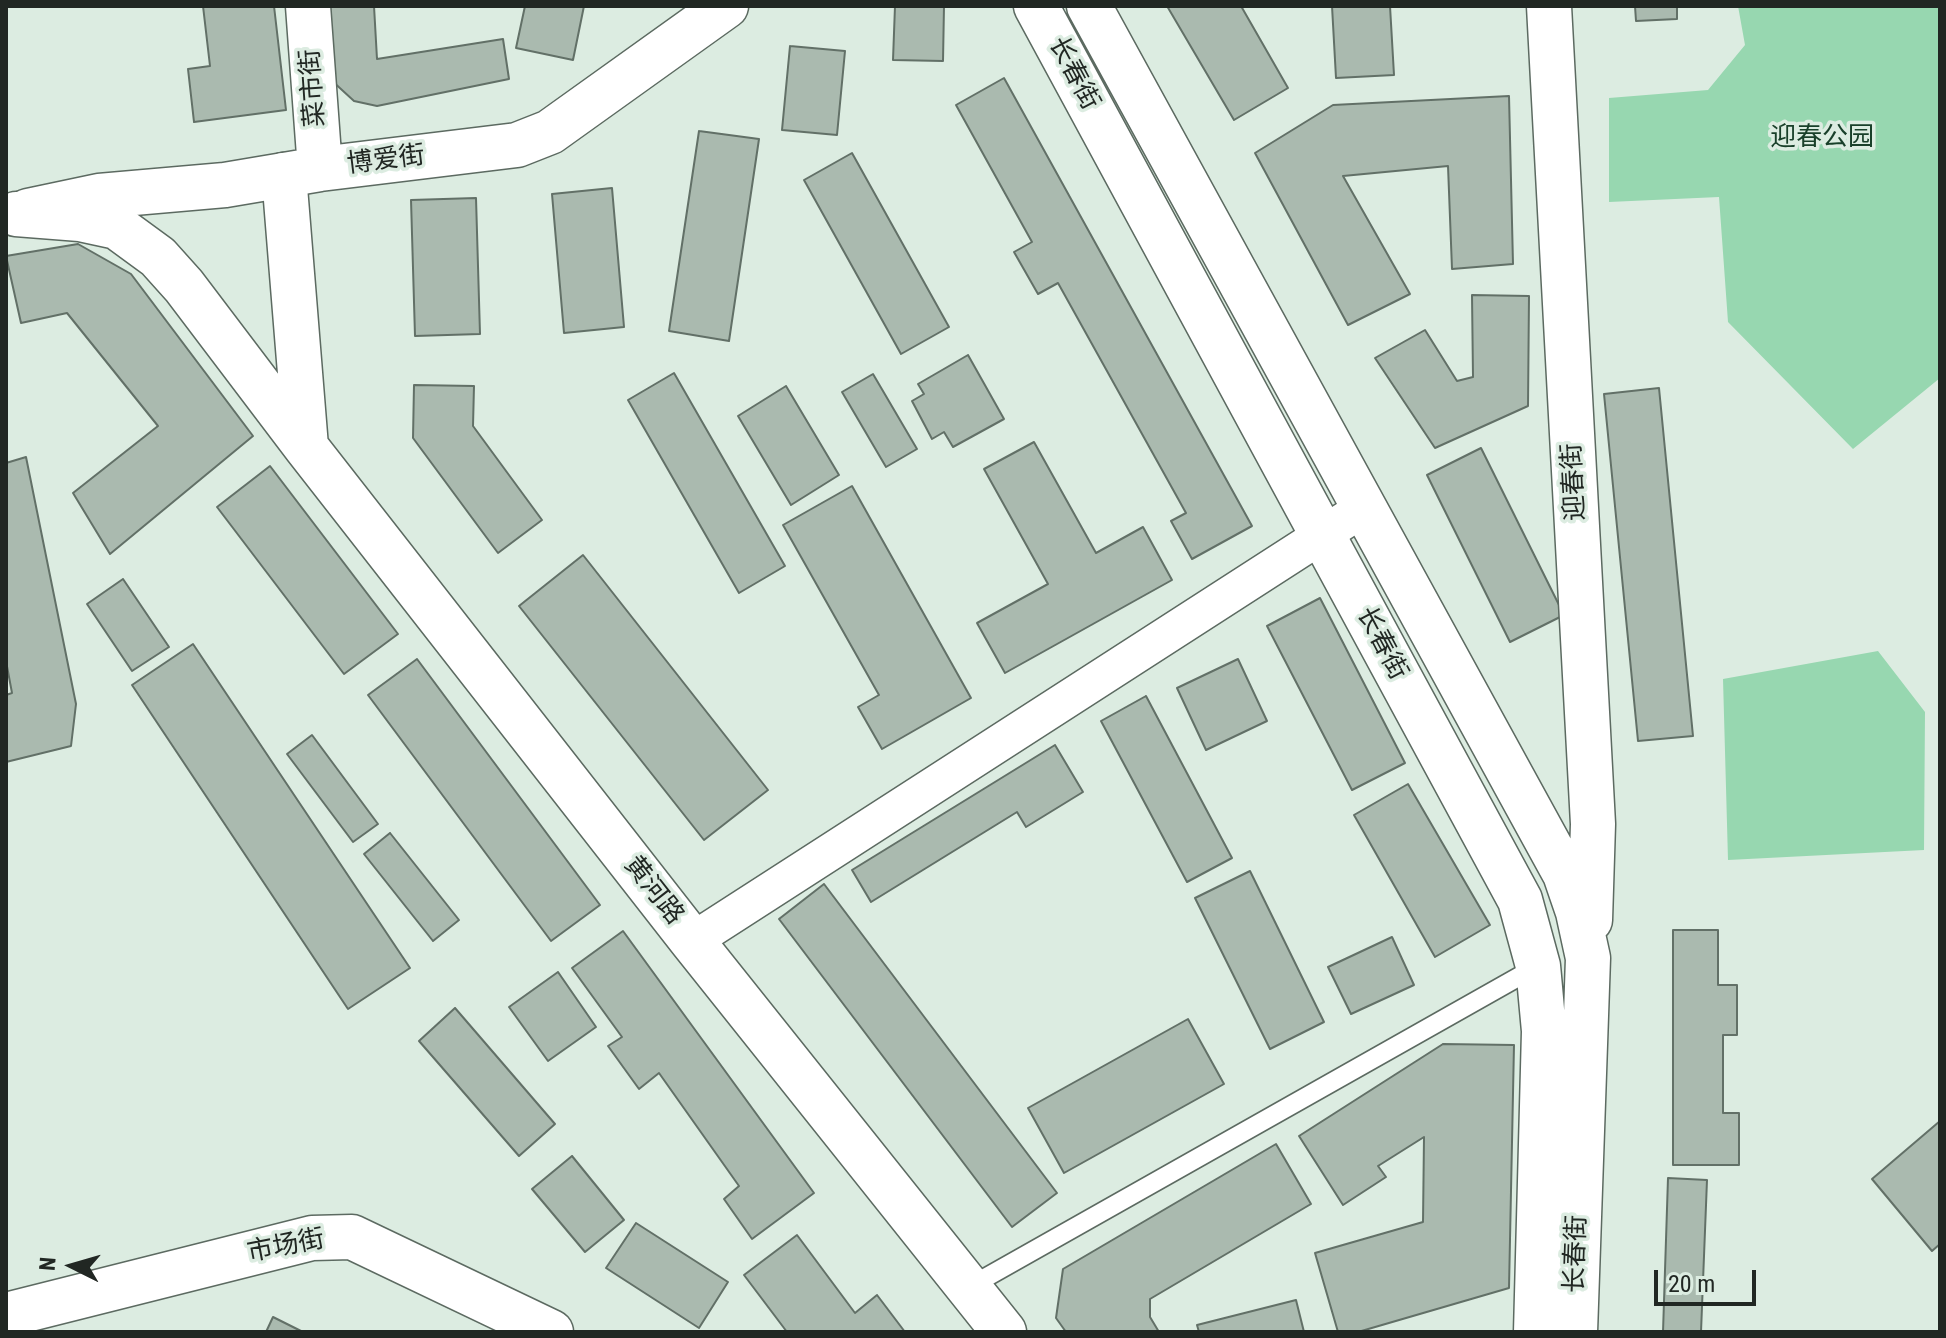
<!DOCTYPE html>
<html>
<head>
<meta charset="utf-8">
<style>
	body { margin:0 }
	#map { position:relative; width:1946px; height:1338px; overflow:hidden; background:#dcece1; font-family:"Roboto Condensed",sans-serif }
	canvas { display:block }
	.frame { position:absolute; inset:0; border:8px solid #212723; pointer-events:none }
	.north { position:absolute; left:32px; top:1226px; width:80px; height:80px; -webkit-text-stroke:6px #dcece1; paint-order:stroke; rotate:275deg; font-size:22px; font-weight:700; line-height:32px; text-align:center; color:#212723 }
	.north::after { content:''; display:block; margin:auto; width:28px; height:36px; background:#212723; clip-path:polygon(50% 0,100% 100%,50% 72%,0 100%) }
	.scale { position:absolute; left:1654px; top:1270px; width:102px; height:36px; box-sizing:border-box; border:4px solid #212723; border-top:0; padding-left:10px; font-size:24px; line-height:28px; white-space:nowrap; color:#212723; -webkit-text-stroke:6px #dcece1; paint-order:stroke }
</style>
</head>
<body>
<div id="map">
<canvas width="1946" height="1338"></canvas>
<div class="frame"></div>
<div class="north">N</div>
<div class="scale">20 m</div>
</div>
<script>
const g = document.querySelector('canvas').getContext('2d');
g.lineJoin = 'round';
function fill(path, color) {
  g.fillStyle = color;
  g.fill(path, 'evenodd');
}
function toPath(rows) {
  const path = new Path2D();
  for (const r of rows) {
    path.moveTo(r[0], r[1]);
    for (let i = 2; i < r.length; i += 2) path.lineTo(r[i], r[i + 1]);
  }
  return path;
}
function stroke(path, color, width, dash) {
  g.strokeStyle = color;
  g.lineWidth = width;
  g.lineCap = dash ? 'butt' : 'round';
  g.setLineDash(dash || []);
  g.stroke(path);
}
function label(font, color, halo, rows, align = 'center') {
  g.font = font + ' "Roboto Condensed","Noto Sans SC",sans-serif';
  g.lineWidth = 7;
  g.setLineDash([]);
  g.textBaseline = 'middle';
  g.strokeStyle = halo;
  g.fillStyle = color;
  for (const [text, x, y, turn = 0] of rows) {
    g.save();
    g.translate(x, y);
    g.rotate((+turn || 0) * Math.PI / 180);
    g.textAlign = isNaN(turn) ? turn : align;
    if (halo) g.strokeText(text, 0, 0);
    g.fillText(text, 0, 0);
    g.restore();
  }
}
fill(toPath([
	[1738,6,1940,6,1940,378,1853,449,1728,322,1719,197,1609,202,1609,98,1708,90,1745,45],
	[1878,651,1925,712,1924,850,1728,860,1723,679]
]), '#97d7b0');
const building = toPath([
	[203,6,274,6,286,110,194,122,188,69,210,66,203,6],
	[326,6,374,6,377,59,503,39,509,79,377,106,354,101,330,79,326,6],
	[525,6,584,6,573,60,516,48,525,6],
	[895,6,944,6,943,61,893,60,895,6],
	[1167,6,1241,6,1288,88,1234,120,1167,6],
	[1332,6,1390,6,1394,75,1336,78,1332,6],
	[1635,6,1677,6,1677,19,1636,21,1635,6],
	[790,46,845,51,837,135,782,130,790,46],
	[1004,78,1252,526,1192,559,1171,521,1186,513,1058,283,1038,294,1014,252,1032,242,956,105,1004,78],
	[1509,96,1513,264,1452,269,1448,166,1343,176,1410,294,1348,325,1255,153,1333,105,1509,96],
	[699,131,759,139,729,341,669,331,699,131],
	[852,153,949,327,901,354,804,180,852,153],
	[612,188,624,327,564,333,552,194,612,188],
	[476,198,480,334,415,336,411,200,476,198],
	[78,244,131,274,253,436,110,554,73,493,158,426,67,313,21,323,6,256,78,244],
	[1472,295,1529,296,1528,406,1435,448,1375,358,1425,330,1457,381,1473,377,1472,295],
	[968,355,1004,419,953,447,944,432,932,439,912,401,924,394,918,384,968,355],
	[674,373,785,566,739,593,628,400,674,373],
	[873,374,917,449,886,467,842,392,873,374],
	[414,385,474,386,473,426,542,520,498,553,413,438,414,385],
	[786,386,839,475,791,505,738,416,786,386],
	[1659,388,1693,736,1638,741,1604,394,1659,388],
	[1034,442,1096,553,1143,527,1172,580,1005,673,977,623,1048,584,984,469,1034,442],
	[1481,448,1564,615,1510,642,1427,475,1481,448],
	[26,457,76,704,71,746,6,762,6,695,12,693,6,661,6,463,26,457],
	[270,466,398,634,344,674,217,507,270,466],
	[852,486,971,698,882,749,858,707,879,695,783,525,852,486],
	[583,555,768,790,704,840,519,606,583,555],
	[123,579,169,647,132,671,87,604,123,579],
	[1320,598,1405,763,1352,790,1267,626,1320,598],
	[193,644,410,968,348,1009,132,685,193,644],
	[417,659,600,905,551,941,368,695,417,659],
	[1238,659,1267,721,1206,750,1177,688,1238,659],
	[1146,696,1232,858,1187,882,1101,721,1146,696],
	[312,735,378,824,353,842,287,754,312,735],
	[1055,745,1083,792,1026,827,1017,812,871,902,852,870,1055,745],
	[1408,784,1490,925,1435,957,1354,815,1408,784],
	[390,833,459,920,433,941,364,854,390,833],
	[1250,871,1324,1022,1270,1049,1195,898,1250,871],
	[824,884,1057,1193,1012,1227,779,919,824,884],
	[1673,930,1718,930,1718,985,1737,985,1737,1035,1723,1035,1723,1113,1739,1113,1739,1165,1673,1165,1673,930],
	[623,931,814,1193,752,1239,724,1199,739,1186,659,1073,639,1089,608,1046,622,1037,572,968,623,931],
	[1392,937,1414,985,1351,1014,1328,967,1392,937],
	[558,972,596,1027,548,1061,509,1007,558,972],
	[455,1008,555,1124,519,1156,419,1041,455,1008],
	[1188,1019,1224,1084,1064,1173,1028,1108,1188,1019],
	[1443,1044,1514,1045,1509,1288,1358,1332,1338,1332,1315,1253,1423,1222,1424,1137,1378,1166,1386,1177,1343,1205,1299,1136,1443,1044],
	[1940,1121,1940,1244,1932,1251,1872,1179,1940,1121],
	[1276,1144,1311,1204,1150,1299,1150,1317,1159,1332,1066,1332,1056,1318,1063,1269,1276,1144],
	[572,1156,624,1220,585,1252,532,1189,572,1156],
	[1668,1178,1707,1180,1701,1332,1663,1332,1668,1178],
	[636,1223,728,1282,699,1328,606,1268,636,1223],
	[797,1235,855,1313,877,1295,905,1332,787,1332,744,1275,797,1235],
	[1296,1300,1304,1332,1199,1332,1197,1325,1296,1300],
	[273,1317,303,1332,266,1332,273,1317]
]);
fill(building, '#aabaaf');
stroke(building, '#627067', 2);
const service = toPath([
	[969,1287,1536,967]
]);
const minor = toPath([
	[692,941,1364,508]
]);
const tertiary = toPath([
	[308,6,320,169],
	[1036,6,1520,900,1538,966,1544,1031,1536,1332],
	[1089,6,1565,874,1578,912,1588,958,1575,1332],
	[1549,6,1593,824,1590,920],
	[28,211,99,196,225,185,320,169,517,145,550,132,726,6],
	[6,1315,312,1238,352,1237,551,1332]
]);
const secondary = toPath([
	[284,175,306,447],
	[16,214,80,219,117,227,158,257,184,286,306,447,692,941,1004,1332]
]);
stroke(service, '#5c6a61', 21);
stroke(minor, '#5c6a61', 39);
stroke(tertiary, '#5c6a61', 47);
stroke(secondary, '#5c6a61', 47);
stroke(service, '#fff', 18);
stroke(minor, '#fff', 36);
stroke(tertiary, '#fff', 44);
stroke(secondary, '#fff', 44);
label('26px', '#212723', '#dcece1', [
	["长春街",1073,74,62],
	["菜市街",314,88,-94],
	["博爱街",386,161,-7],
	["迎春街",1575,482,-93],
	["长春街",1381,644,62],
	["黄河路",653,891,52],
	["市场街",286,1247,-11],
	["长春街",1577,1254,-88]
]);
label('26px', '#19402a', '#dcece1', [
	["迎春公园",1822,138]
]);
</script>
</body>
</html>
